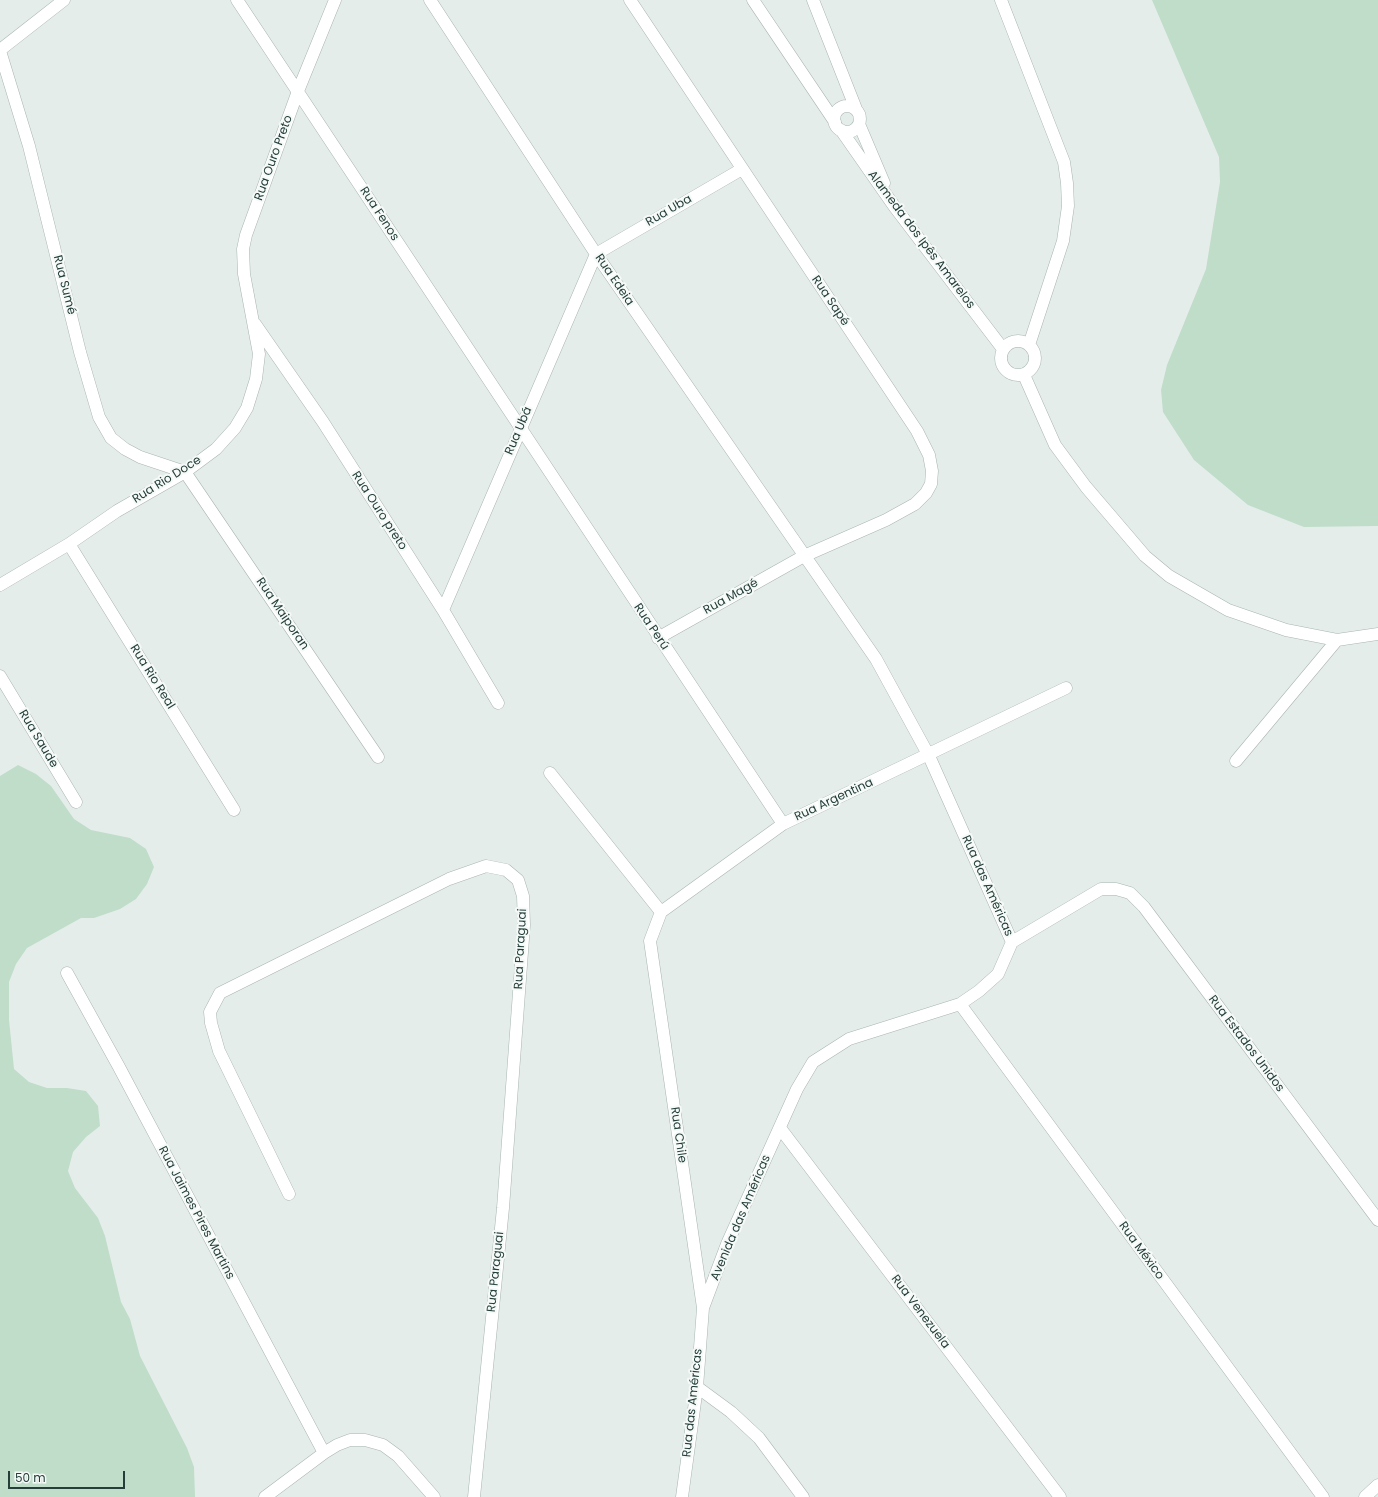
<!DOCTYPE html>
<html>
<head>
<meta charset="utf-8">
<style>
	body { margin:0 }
	#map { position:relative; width:1378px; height:1497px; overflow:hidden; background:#e5edea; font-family:Poppins,sans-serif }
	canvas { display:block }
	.scale { position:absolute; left:8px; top:1471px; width:117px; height:18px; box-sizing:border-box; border:2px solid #253e39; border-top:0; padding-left:5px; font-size:12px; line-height:14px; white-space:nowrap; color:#253e39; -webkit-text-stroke:3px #f5faf8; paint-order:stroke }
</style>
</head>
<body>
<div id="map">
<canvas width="1378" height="1497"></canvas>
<div class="scale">50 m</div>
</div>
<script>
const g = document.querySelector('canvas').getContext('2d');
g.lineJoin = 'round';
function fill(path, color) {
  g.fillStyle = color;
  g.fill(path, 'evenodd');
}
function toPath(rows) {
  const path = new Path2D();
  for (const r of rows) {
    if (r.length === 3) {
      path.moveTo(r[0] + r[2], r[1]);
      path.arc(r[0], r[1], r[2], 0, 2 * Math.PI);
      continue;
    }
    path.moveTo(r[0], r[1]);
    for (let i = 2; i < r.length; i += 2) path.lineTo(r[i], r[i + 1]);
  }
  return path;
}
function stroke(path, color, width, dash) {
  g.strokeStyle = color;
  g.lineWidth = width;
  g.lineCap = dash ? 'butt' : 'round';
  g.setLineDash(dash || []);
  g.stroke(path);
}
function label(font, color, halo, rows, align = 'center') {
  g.font = font + ' Poppins,sans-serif';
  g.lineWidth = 4;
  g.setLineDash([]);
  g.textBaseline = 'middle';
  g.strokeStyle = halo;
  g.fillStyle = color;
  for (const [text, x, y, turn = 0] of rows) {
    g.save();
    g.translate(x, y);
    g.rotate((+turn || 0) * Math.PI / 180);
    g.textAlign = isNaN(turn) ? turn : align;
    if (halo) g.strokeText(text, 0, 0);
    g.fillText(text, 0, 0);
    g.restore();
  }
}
fill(toPath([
	[1152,0,1378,0,1378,526,1304,527,1248,505,1194,460,1163,412,1161,390,1167,365,1206,269,1220,182,1219,157],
	[18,765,36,774,51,786,74,819,91,830,130,838,146,849,154,867,147,884,136,899,120,909,94,918,81,918,27,948,16,964,9,982,9,1020,14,1069,29,1082,47,1088,67,1088,86,1091,98,1106,100,1126,86,1137,73,1152,68,1171,75,1188,98,1218,105,1236,121,1302,130,1319,140,1356,187,1448,194,1467,195,1497,0,1497,0,776]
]), '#bfddc9');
const minor = toPath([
	[237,0,783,824],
	[430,0,596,254,876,659,929,756,1012,942,998,974,979,991,960,1004,849,1039,813,1062,797,1089,727,1244,703,1308],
	[630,0,917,431,929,455,932,471,931,484,926,493,915,504,886,520,804,556,658,638],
	[753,0,835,122],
	[813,0,856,109],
	[1001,0,1064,162,1067,183,1068,206,1063,241,1029,345],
	[0,50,64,0],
	[0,51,29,146,80,352,99,417,111,438,125,449,140,457,185,472,378,757],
	[847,119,13],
	[859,124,884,183],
	[841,130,894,206,1003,349],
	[255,324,323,422,443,610,498,703],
	[1018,358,17],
	[1024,375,1055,445,1086,487,1145,556,1169,576,1228,610,1286,630,1337,640,1378,634],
	[69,544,234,810],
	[0,585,69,544,117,511,185,472,216,449,235,428,247,408,256,379,259,354,244,274,243,249,246,235,298,91,335,0],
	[443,610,596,254,742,169],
	[0,676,76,802],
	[1236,761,1337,640],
	[550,773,661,912],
	[1012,942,1101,889,1116,889,1130,893,1144,907,1378,1220],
	[67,973,119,1067,324,1453],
	[960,1004,1323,1497],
	[780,1128,1060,1497],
	[289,1194,219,1051,211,1023,210,1012,220,993,449,879,486,866,506,870,518,880,523,896,524,925,503,1208,474,1497],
	[697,1387,731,1412,759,1438,803,1497],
	[265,1497,324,1453,337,1445,350,1440,365,1440,383,1445,398,1456,434,1497],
	[682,1497,697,1387,703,1308,650,941,661,912,783,824,1066,688],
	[1365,1497,1378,1485]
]);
stroke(minor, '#a8b5b1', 13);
stroke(minor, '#fff', 12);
label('12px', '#253e39', '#f5faf8', [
	["Rua Ouro Preto",274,158,-70],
	["Rua Uba",669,211,-30],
	["Rua Fenos",379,214,57],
	["Alameda dos Ipês Amarelos",921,240,53],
	["Rua Edeia",614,280,56],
	["Rua Sumé",64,285,76],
	["Rua Sapé",830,301,56],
	["Rua Ubá",519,431,-67],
	["Rua Rio Doce",167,480,-32],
	["Rua Ouro preto",379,511,57],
	["Rua Magé",731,597,-29],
	["Rua Maiporan",282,614,56],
	["Rua Perú",651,627,56],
	["Rua Rio Real",152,677,58],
	["Rua Saude",38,739,59],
	["Rua Argentina",834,800,-25],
	["Rua das Américas",987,886,66],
	["Rua Paraguai",521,949,-87],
	["Rua Estados Unidos",1246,1044,53],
	["Rua Chile",678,1135,82],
	["Rua Jaimes Pires Martins",196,1213,62],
	["Avenida das Américas",741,1218,-67],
	["Rua México",1141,1251,54],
	["Rua Paraguai",496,1272,-84],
	["Rua Venezuela",920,1312,53],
	["Rua das Américas",693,1403,-84]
]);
</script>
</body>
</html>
